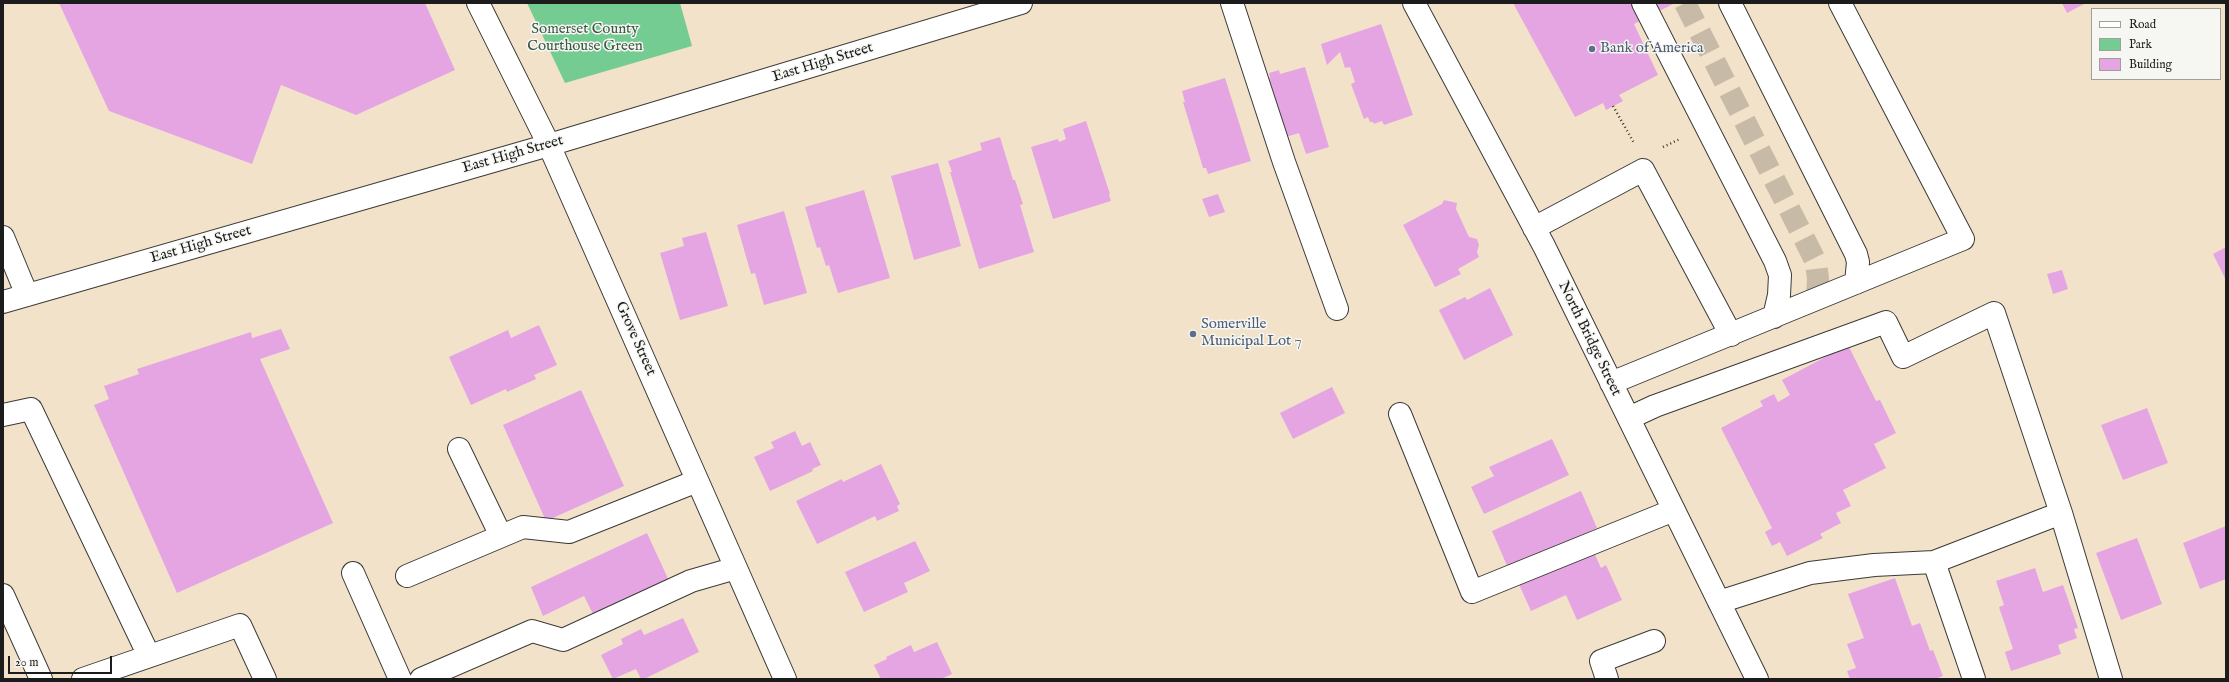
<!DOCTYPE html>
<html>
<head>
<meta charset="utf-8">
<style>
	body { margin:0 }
	#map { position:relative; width:2229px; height:682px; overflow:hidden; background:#f2e2ca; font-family:"IM FELL English",serif }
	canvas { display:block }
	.frame { position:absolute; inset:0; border:4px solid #1c1c1c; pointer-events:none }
	.legend { position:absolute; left:2091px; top:8px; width:130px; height:72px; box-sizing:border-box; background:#f6f6f2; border:1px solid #9f9f9c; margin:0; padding:5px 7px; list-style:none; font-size:12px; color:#1c1c1c }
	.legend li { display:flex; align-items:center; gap:8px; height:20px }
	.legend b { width:20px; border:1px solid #9f9f9c }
	.scale { position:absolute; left:8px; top:656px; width:104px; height:18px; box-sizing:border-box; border:2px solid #1c1c1c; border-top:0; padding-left:5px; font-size:12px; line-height:14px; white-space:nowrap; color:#1c1c1c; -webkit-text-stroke:3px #f6f6f2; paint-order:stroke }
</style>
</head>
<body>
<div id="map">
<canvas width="2229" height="682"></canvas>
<div class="frame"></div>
<ul class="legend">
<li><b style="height:5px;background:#fff"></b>Road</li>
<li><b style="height:11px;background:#75cc92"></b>Park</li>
<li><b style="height:11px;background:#e5a5e3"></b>Building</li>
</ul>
<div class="scale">20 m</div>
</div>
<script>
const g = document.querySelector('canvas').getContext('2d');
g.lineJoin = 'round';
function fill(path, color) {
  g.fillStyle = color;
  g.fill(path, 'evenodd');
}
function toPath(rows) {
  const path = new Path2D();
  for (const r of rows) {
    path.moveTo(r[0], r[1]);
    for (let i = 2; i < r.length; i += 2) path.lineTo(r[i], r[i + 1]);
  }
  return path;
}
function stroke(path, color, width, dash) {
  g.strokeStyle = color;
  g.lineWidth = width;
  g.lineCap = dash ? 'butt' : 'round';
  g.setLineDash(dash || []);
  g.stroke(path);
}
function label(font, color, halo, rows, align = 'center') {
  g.font = font + ' "IM FELL English",serif';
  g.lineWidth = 3;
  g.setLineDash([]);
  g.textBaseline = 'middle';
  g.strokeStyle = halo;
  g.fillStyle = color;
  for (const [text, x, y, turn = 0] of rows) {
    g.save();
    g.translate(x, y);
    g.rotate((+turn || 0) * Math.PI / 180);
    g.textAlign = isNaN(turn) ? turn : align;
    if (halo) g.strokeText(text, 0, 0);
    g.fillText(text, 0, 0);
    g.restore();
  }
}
fill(toPath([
	[527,3,680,3,692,46,565,83]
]), '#75cc92');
fill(toPath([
	[59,3,425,3,455,70,356,115,281,85,252,164,109,111],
	[1513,3,1675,3,1634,24,1658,75,1619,95,1623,101,1606,110,1603,103,1575,117],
	[2062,3,2086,3,2067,13],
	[1381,24,1413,115,1384,125,1382,121,1374,124,1373,122,1370,122,1368,117,1364,119,1351,84,1355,82,1350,67,1345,68,1340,52,1327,65,1321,44],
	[1305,67,1329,147,1306,154,1299,133,1286,137,1269,78,1270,77,1269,73,1279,70,1280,74],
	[1225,78,1251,161,1208,174,1206,168,1203,168,1183,102,1185,102,1182,91],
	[1086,121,1110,194,1109,195,1111,201,1053,219,1031,147,1058,139,1059,142,1066,139,1063,129],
	[1000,137,1013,180,1015,180,1023,204,1020,205,1034,252,979,269,950,172,952,172,948,161,982,150,980,143],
	[938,163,961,246,914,260,891,176],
	[864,190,890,278,838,293,829,265,826,266,820,247,817,248,805,207],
	[1218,194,1225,212,1209,217,1202,199],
	[1444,200,1457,203,1456,209,1469,237,1477,239,1479,245,1477,252,1479,257,1458,269,1461,274,1435,287,1403,225,1442,204],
	[784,211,807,293,764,305,755,273,751,274,737,225],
	[706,232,728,306,680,320,660,253,684,246,682,238],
	[2226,247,2226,280,2213,254],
	[2062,270,2068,289,2053,294,2047,274],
	[1490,288,1513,335,1464,360,1439,310,1465,297,1467,300],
	[539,325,557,365,534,375,536,379,507,392,506,389,471,405,449,357,508,330,511,338],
	[281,329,290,349,260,359,333,523,177,593,94,405,109,399,104,386,139,374,137,369,251,332,252,338],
	[1848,345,1876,401,1880,400,1896,433,1874,444,1886,468,1843,490,1851,506,1836,513,1841,523,1820,534,1823,538,1787,556,1780,542,1772,546,1765,532,1772,528,1721,428,1763,406,1760,401,1774,394,1778,402,1790,395,1782,380],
	[1332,387,1345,413,1293,439,1280,413],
	[581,390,624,486,546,521,503,425],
	[2147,408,2168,463,2123,480,2101,425],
	[795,431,802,446,810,442,821,465,812,469,813,471,770,491,754,457,774,448,771,442],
	[1552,439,1569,475,1484,514,1471,487,1494,476,1489,467],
	[881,464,900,504,897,506,899,511,877,521,875,516,817,544,796,501,842,479,843,482],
	[1581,491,1597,528,1508,568,1492,531],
	[2226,526,2226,579,2200,589,2183,543],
	[647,533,670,583,595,618,584,596,543,616,531,587],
	[2137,538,2162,604,2121,620,2096,553],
	[915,541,930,571,904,583,908,592,864,612,845,572],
	[1591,546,1601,568,1606,565,1622,600,1577,620,1566,595,1531,611,1517,580],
	[2035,568,2043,592,2063,585,2078,628,2074,629,2077,638,2058,645,2061,654,2011,671,2005,652,2013,649,1999,607,2004,605,1996,581],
	[1895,578,1912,626,1920,623,1930,651,1933,650,1943,676,1935,679,1850,679,1847,671,1856,668,1847,644,1864,638,1848,594],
	[683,618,699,652,644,679,641,679,636,669,613,679,601,655,623,644,621,639,641,629,644,635],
	[937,642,952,674,941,679,881,679,874,665,887,659,886,657,911,645,914,652]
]), '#e5a5e3');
stroke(toPath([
	[1685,3,1816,262,1818,279,1817,299]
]), '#c7baa7', 22, [22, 11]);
const minor = toPath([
	[478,3,549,145,785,679],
	[1232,3,1284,162,1337,309],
	[1414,3,1544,246,1757,679],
	[1643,3,1775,261,1780,275,1779,295,1774,317],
	[1730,3,1856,254,1858,262,1856,283],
	[1534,228,1643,170,1731,335],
	[3,237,27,295],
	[3,302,549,145,1021,3],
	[1611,383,1963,239,1840,3],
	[1400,414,1472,592,1674,510],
	[3,415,31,409,149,656],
	[1629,418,1655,406,1886,322,1903,357,1994,313,2061,513],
	[459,449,501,536],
	[1934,562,2061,513,2111,679],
	[353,573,400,679],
	[407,576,523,527,569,532,697,481],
	[3,595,41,679],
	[1719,602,1810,573,1874,565,1934,562,1974,679],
	[83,679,240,625,265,679],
	[421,679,532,631,563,640,691,581,736,568],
	[1607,679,1601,661,1654,641]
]);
stroke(minor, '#3c3a36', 24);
stroke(toPath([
	[1613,106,1634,143],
	[1663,147,1680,139]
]), '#3c3a36', 2.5, [1, 3]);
stroke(minor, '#fff', 22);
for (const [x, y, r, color] of [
	[1592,49,4,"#5c6f8a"],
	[1193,334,4,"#5c6f8a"]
]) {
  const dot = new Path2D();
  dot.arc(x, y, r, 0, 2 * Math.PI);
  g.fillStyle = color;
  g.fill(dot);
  stroke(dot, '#f6f6f2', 1.5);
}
label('15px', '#3b5a45', '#f6f6f2', [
	["Somerset County",585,30],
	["Courthouse Green",585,47]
]);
label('15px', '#4e5e75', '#f6f6f2', [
	["Bank of America",1600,49],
	["Somerville",1201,325],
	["Municipal Lot 7",1201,342]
], 'left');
label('15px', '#1c1c1c', '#f6f6f2', [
	["East High Street",823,63,-17],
	["East High Street",513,155,-16],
	["East High Street",201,245,-16],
	["Grove Street",635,339,66],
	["North Bridge Street",1589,339,64]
]);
</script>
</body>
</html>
